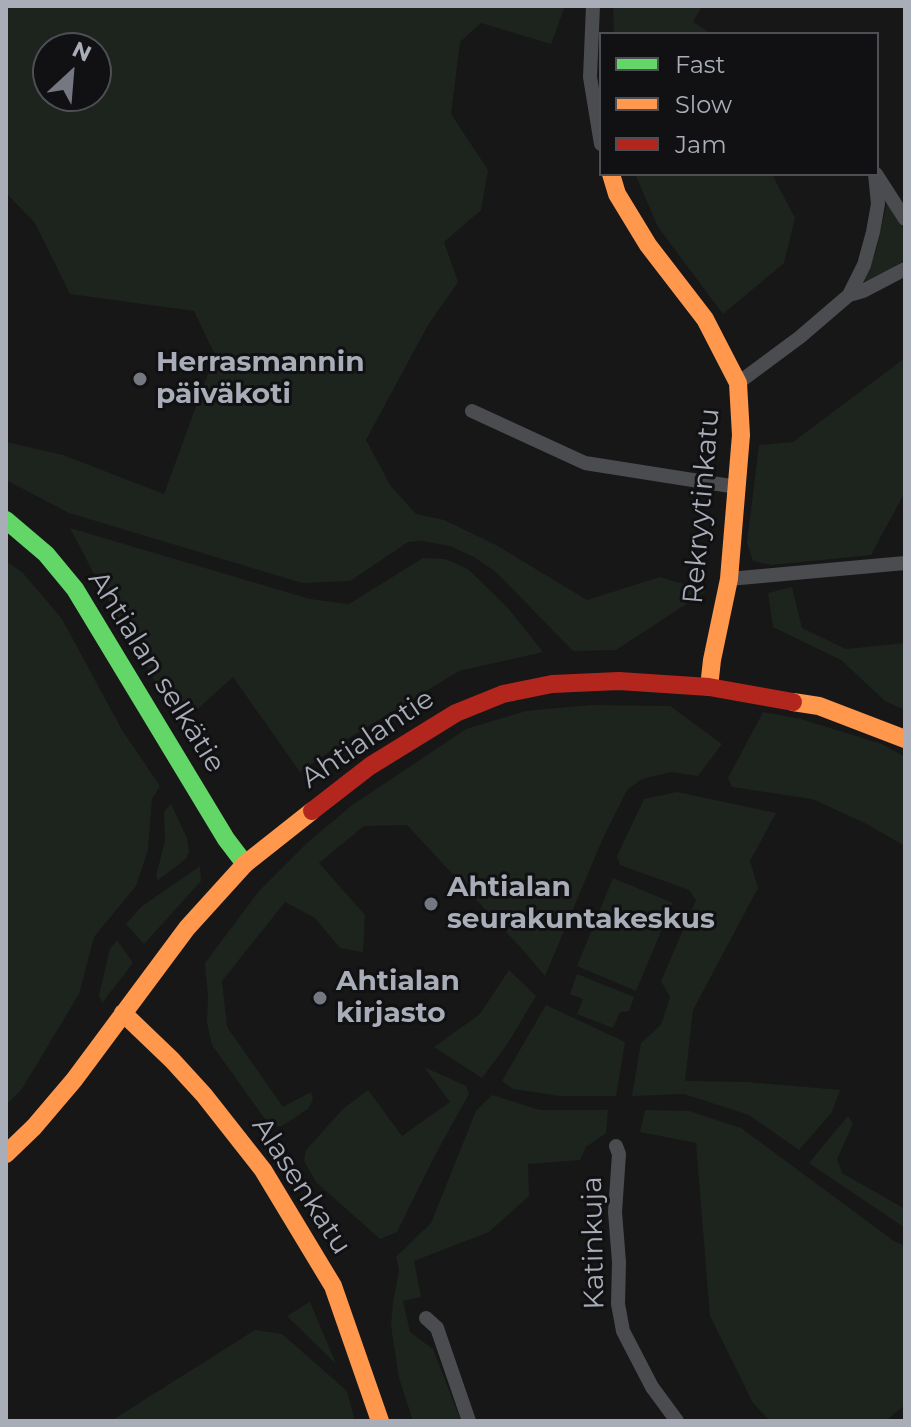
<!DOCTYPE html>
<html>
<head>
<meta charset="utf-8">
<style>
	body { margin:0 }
	#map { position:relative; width:911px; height:1427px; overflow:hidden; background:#171717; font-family:Montserrat,sans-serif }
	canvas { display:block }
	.frame { position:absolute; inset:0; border:8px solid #a8adb8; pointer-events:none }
	.legend { position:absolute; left:599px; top:32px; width:280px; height:144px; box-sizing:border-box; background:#111113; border:2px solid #4d4f55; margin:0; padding:10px 14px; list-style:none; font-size:24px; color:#a8adb8 }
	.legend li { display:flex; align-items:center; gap:16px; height:40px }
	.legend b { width:40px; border:2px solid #4d4f55 }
	.north { position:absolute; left:32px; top:32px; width:80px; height:80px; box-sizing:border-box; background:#111113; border:2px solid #4d4f55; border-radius:50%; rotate:26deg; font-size:22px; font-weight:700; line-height:32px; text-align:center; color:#a8adb8 }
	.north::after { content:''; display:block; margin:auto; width:28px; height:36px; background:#757880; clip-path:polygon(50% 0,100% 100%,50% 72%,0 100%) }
</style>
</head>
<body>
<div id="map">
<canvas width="911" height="1427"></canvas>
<div class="frame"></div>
<ul class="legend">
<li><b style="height:10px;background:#63d668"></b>Fast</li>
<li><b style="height:10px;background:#ff974d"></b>Slow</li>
<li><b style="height:10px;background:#b3261e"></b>Jam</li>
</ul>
<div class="north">N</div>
</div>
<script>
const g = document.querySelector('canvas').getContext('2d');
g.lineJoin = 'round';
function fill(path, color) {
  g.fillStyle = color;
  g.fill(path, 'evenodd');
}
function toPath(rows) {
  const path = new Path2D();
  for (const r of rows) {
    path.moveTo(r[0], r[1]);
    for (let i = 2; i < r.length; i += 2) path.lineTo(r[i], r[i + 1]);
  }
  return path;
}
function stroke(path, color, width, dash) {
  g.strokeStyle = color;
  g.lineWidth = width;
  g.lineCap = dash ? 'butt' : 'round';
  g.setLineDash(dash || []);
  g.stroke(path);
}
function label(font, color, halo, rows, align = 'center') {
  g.font = font + ' Montserrat,sans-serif';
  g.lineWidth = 6;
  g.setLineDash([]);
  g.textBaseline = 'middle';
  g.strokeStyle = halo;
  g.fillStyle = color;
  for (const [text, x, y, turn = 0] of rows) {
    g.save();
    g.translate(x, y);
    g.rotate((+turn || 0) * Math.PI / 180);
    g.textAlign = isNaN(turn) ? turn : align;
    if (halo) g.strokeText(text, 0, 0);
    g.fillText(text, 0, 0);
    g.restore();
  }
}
fill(toPath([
	[6,6,565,6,551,44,481,23,460,42,451,114,488,170,481,210,444,242,458,282,428,325,366,440,390,485,416,514,444,520,496,545,587,600,660,577,706,591,616,650,573,651,496,572,474,557,450,546,423,541,408,542,350,581,302,583,69,513,6,480,6,442,63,455,164,494,215,355,194,311,70,294,35,223,6,193],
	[48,48,96,48,96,96,48,96],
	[613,6,702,6,693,22,712,34,614,34],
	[635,174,772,174,795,218,784,263,723,314,658,227],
	[887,203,905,231,905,260,873,280,864,281,876,251],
	[905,358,905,492,871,555,771,565,753,561,747,543,759,445,793,442],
	[70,528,310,599,349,604,423,558,445,559,468,569,507,607,543,652,459,671,349,738,300,772,233,677,180,725,103,591],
	[6,561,23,573,62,619,122,730,160,786,152,799,148,850,136,886,94,937,79,994,22,1089,6,1105],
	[792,587,802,628,846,649,905,643,905,710,885,701,841,660,773,627,768,593],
	[591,705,670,706,722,744,698,776,671,772,642,779,627,790,603,838,545,976,522,949,407,825,364,826,319,863,365,915,363,952,340,948,315,918,285,902,222,981,227,1027,283,1107,311,1092,313,1099,308,1109,282,1126,273,1127,262,1115,212,1045,207,1023,208,997,205,963,259,891,307,843,351,806,466,729,526,711],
	[763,712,801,719,882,744,905,757,905,846,863,822,812,799,732,787,728,778],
	[677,792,776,813,750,861,758,888,693,1010,685,1081,747,1082,840,1090,832,1112,799,1150,749,1115,684,1094,632,1096,641,1043,661,1025,670,997,661,981,696,900,689,890,620,865,617,856,644,799],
	[171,804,187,838,189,852,186,859,158,880,156,876,165,841,164,812],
	[200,866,201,881,144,944,126,924,141,907],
	[613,878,673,903,636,991,577,966],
	[117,940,133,963,102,1003,99,995,110,949],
	[509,970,536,996,508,1043,482,1078,434,1047,480,1014],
	[577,974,634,997,629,1011,620,1012,613,1028,577,1014,583,999,570,994],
	[546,1005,625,1042,616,1096,560,1096,513,1089,502,1081],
	[424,1067,466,1086,469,1094,434,1157,397,1232,380,1239,316,1182,304,1161,306,1150,343,1109,368,1090,402,1136,450,1102],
	[492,1095,540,1110,608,1110,606,1133,586,1147,580,1160,528,1164,529,1196,489,1232,414,1261,421,1297,403,1301,410,1332,433,1349,461,1421,413,1421,399,1378,391,1326,393,1303,399,1270,396,1257,431,1223,476,1111],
	[645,1110,689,1111,741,1128,894,1241,905,1246,905,1405,885,1421,770,1421,753,1403,710,1316,696,1143,640,1132],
	[848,1116,853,1124,837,1159,842,1173,905,1209,905,1228,809,1163],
	[310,1302,336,1364,287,1316],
	[255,1330,282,1334,347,1391,355,1421,111,1421]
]), '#1d241e');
stroke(toPath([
	[593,6,590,77,601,144],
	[876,174,905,219],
	[849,295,863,291,905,269],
	[738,383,800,337,849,295,864,265,873,232,878,204,875,174],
	[472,411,585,463,737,487],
	[729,579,905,563],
	[616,1146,619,1154,615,1212,619,1262,618,1304,623,1331,652,1387,677,1421],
	[426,1318,437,1328,469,1421]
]), '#4b4c50', 14);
stroke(toPath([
	[6,520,46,554,75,589,226,839,245,864]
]), '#63d668', 18);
stroke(toPath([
	[611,174,617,194,648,245,705,319,738,383,741,435,729,579,712,660,709,687],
	[793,702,819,706,905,739],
	[123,1013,172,1060,204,1095,263,1170,333,1286,380,1421],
	[6,1154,34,1127,74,1080,187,928,245,864,312,811]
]), '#ff974d', 18);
stroke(toPath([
	[312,811,370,766,456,713,503,694,552,684,619,681,709,687,793,702]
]), '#b3261e', 18);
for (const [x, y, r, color] of [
	[140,379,8,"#757880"],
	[431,904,8,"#757880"],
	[320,998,8,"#757880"]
]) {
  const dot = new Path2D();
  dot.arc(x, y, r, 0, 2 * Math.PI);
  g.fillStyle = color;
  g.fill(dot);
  stroke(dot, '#111113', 3);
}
label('bold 28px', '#a8adb8', '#111113', [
	["Herrasmannin",156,363],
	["päiväkoti",156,395],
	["Ahtialan",447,888],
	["seurakuntakeskus",447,920],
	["Ahtialan",336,982],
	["kirjasto",336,1014]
], 'left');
label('28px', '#a8adb8', '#111113', [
	["Rekryytinkatu",702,506,-85],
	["Ahtialan selkätie",156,672,58],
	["Ahtialantie",368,739,-34],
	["Alasenkatu",301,1186,57],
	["Katinkuja",594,1243,-91]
]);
</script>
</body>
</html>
